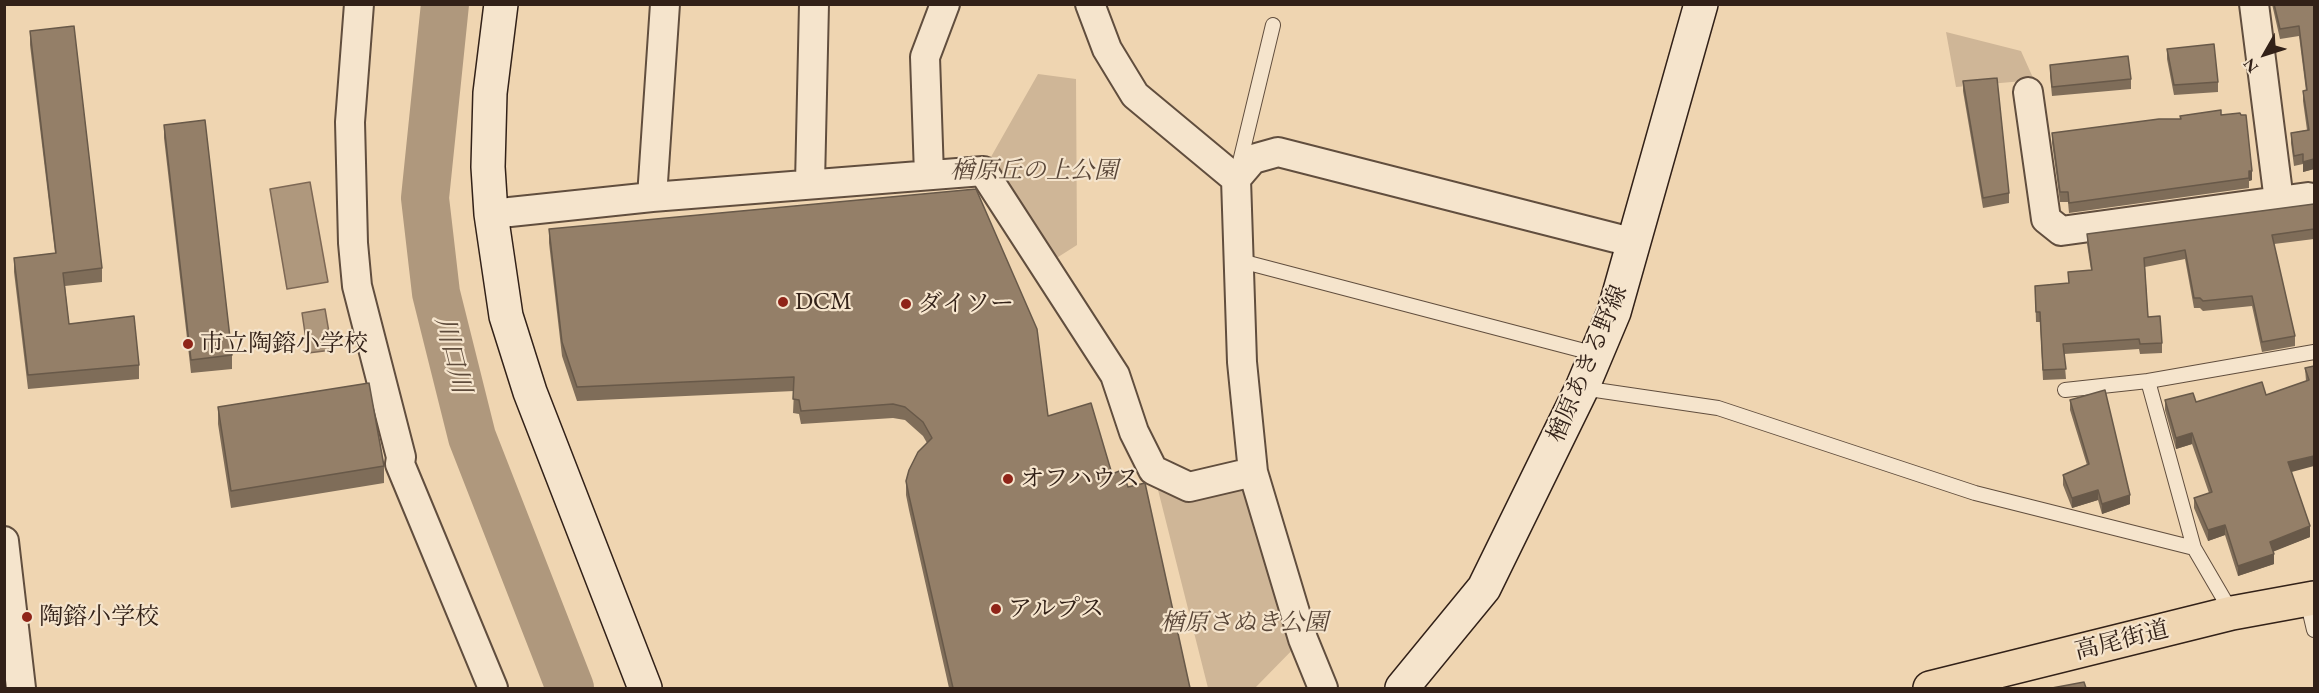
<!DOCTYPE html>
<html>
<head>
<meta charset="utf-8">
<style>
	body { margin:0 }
	#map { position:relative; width:2319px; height:693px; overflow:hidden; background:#efd5b1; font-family:"EB Garamond",serif }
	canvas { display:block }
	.frame { position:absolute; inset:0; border:6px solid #322118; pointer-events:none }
	.north { position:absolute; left:2235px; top:24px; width:60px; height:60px; -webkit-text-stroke:4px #f5e4cc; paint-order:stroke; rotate:231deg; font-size:16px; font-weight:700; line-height:24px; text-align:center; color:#322118 }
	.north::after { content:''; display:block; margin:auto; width:21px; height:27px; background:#322118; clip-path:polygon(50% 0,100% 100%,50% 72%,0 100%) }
</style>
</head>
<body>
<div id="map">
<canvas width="2319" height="693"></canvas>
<div class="frame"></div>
<div class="north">N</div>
</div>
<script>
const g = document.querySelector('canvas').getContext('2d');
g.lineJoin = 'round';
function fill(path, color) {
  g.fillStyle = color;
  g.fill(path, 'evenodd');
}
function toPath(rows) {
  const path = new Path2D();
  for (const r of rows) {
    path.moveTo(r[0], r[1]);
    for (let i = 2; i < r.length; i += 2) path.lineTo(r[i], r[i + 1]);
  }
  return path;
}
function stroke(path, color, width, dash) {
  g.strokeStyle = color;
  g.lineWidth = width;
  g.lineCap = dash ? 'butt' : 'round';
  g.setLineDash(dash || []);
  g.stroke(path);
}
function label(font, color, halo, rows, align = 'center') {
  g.font = font + ' "EB Garamond","Noto Serif JP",serif';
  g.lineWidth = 4.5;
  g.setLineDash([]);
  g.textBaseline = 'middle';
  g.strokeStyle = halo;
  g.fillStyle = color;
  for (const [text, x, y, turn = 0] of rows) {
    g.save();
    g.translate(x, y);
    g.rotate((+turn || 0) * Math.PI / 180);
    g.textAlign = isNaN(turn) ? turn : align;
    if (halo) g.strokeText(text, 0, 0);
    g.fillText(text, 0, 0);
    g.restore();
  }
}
fill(toPath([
	[1946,32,2021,51,2034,80,1956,87],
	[1038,74,1076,79,1077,245,1044,266,983,171],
	[1153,470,1189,487,1253,472,1303,639,1255,688,1208,688]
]), '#cfb697');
const water = toPath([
	[310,182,328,282,287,289,270,189,310,182],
	[325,309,332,350,308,353,302,313,325,309]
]);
fill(water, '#af987d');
stroke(water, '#7d6855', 1.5);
stroke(toPath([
	[445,4,425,198,436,293,472,437,570,688]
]), '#af987d', 48);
const lane = toPath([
	[1239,166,1273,25],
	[1237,260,1596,354],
	[2148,381,2314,352],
	[1582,388,1718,408,1975,493,2194,548,2232,613],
	[2065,390,2148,381,2194,548],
	[2307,600,2314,630]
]);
const street = toPath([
	[359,4,350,122,353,243,357,286,401,457,400,464,493,688],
	[1090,4,1107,49,1135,95,1236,179,1242,362,1253,472,1303,639,1323,688],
	[2254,4,2279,201],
	[2028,92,2046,219,2061,231,2308,197],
	[929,175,925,57,945,4],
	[1236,179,1253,159,1278,152,1635,243],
	[810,183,814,4],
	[652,197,983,171,1115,375,1134,432,1153,470,1189,487,1253,472],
	[491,214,652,197,665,4],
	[4,541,21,688]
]);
const secondary = toPath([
	[501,4,490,93,488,167,491,214,506,316,530,392,645,688],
	[1402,688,1484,588,1582,388,1614,312,1701,4]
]);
const primary = toPath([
	[1930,688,2232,613,2314,598]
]);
stroke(lane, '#614e3e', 16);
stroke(street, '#614e3e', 32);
stroke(secondary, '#322118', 36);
stroke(primary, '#322118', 36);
stroke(lane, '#f5e4cc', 14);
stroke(street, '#f5e4cc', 28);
stroke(secondary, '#f5e4cc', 33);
stroke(primary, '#efd5b1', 33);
fill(toPath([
	[2272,4,2314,4,2314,169,2303,172,2303,164,2294,166,2291,143,2291,133,2307,130,2303,101,2303,91,2306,91,2299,36,2280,39],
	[30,31,102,268,102,282,65,286,69,324,139,365,139,379,28,389,14,272,14,258,55,253,30,45],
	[2167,49,2218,82,2218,92,2174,95,2167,59],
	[2050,65,2131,79,2131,89,2052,96,2050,75],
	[1963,81,2009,193,2009,203,1983,208,1963,91],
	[2221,115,2252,180,2249,181,2249,188,2069,213,2068,202,2060,202,2052,143,2052,133,2180,119],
	[164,125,232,355,232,369,191,373,164,138],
	[2314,204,2314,239,2274,244,2295,336,2295,346,2262,352,2252,306,2203,311,2200,308,2194,308,2185,259,2145,267,2148,317,2162,343,2162,353,2140,354,2139,349,2064,354,2066,379,2043,380,2040,322,2036,322,2035,286,2069,283,2091,270,2087,244,2087,234],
	[549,229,1048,416,1112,474,1190,688,949,688,909,510,906,495,906,481,927,443,923,436,905,420,893,418,801,424,799,414,793,413,794,391,577,401,562,356,549,243],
	[2314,366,2291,472,2310,537,2273,551,2274,564,2238,576,2225,535,2208,541,2194,508,2194,498,2209,493,2192,444,2176,449,2165,410,2165,400,2196,402,2266,395,2306,381,2305,368],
	[2070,400,2130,504,2102,514,2098,500,2072,508,2063,485,2063,475,2087,465,2070,410],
	[218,407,384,466,384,483,231,508,218,424]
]), '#7f6d59');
fill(toPath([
	[2314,159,2314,169,2303,172,2303,162],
	[2249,171,2252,171,2252,180,2249,181],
	[2192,433,2192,444,2176,449,2176,438],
	[2314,456,2314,466,2288,473,2288,462],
	[2098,490,2098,500,2072,508,2072,498],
	[2130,495,2130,504,2102,514,2102,504],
	[2225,525,2225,535,2208,541,2208,530],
	[2310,526,2310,537,2270,553,2270,542],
	[2274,554,2274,564,2238,576,2238,566]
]), '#685949');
const building = toPath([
	[2274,4,2314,4,2314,159,2303,162,2303,154,2294,156,2291,133,2309,130,2303,91,2307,90,2299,26,2280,29,2274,4],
	[74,26,102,268,63,273,69,324,134,316,139,365,28,375,14,258,56,253,30,31,74,26],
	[2214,44,2218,82,2174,85,2167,49,2214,44],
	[2128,56,2131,79,2052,87,2050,65,2128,56],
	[1997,78,2009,193,1983,198,1963,81,1997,78],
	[2221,110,2221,115,2240,113,2241,115,2246,115,2252,171,2249,171,2249,178,2069,203,2068,192,2060,192,2052,133,2159,119,2181,119,2180,116,2221,110],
	[205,120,232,355,191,360,164,125,205,120],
	[976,189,1037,329,1048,416,1091,403,1112,474,1122,470,1128,487,1145,483,1190,688,953,688,909,496,906,481,909,470,918,452,932,438,923,422,905,407,893,404,801,411,799,400,793,399,794,377,577,387,562,342,549,229,976,189],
	[2314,204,2314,229,2272,235,2295,336,2262,342,2252,296,2203,301,2200,298,2194,298,2185,250,2144,258,2148,317,2160,316,2162,343,2140,344,2139,339,2063,344,2066,369,2043,370,2040,312,2036,312,2035,286,2069,283,2068,272,2092,270,2087,234,2314,204],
	[2314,366,2314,456,2288,462,2310,526,2270,542,2274,554,2238,566,2225,525,2208,530,2194,498,2212,492,2192,433,2176,438,2165,400,2193,393,2196,402,2262,382,2266,395,2309,380,2305,368,2314,366],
	[369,383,384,466,231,491,218,407,369,383],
	[2105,390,2130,495,2102,504,2098,490,2072,498,2063,475,2089,464,2070,400,2105,390],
	[2084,682,2086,688,2052,688,2084,682]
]);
fill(building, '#947f68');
stroke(building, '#685949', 1.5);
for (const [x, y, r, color] of [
	[783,302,6,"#8f2418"],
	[906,304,6,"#8f2418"],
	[188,344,6,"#8f2418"],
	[1008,479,6,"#8f2418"],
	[996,609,6,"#8f2418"],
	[27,617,6,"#8f2418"]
]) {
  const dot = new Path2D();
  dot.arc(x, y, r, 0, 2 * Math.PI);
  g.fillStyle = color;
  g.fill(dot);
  stroke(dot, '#f5e4cc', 2);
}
label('italic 24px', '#594638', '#f5e4cc', [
	["楢原丘の上公園",1034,171],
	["楢原さぬき公園",1244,623]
]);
label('24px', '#322118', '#f5e4cc', [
	["DCM",795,302],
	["ダイソー",918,304],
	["市立陶鎔小学校",200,344],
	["オフハウス",1020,479],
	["アルプス",1008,609],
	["陶鎔小学校",39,617]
], 'left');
label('24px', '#322118', '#f5e4cc', [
	["楢原あきる野線",1588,364,-67],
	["高尾街道",2122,641,-14]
]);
label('italic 26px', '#5e4b3b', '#f5e4cc', [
	["川口川",452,355,76]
]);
</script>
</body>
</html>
